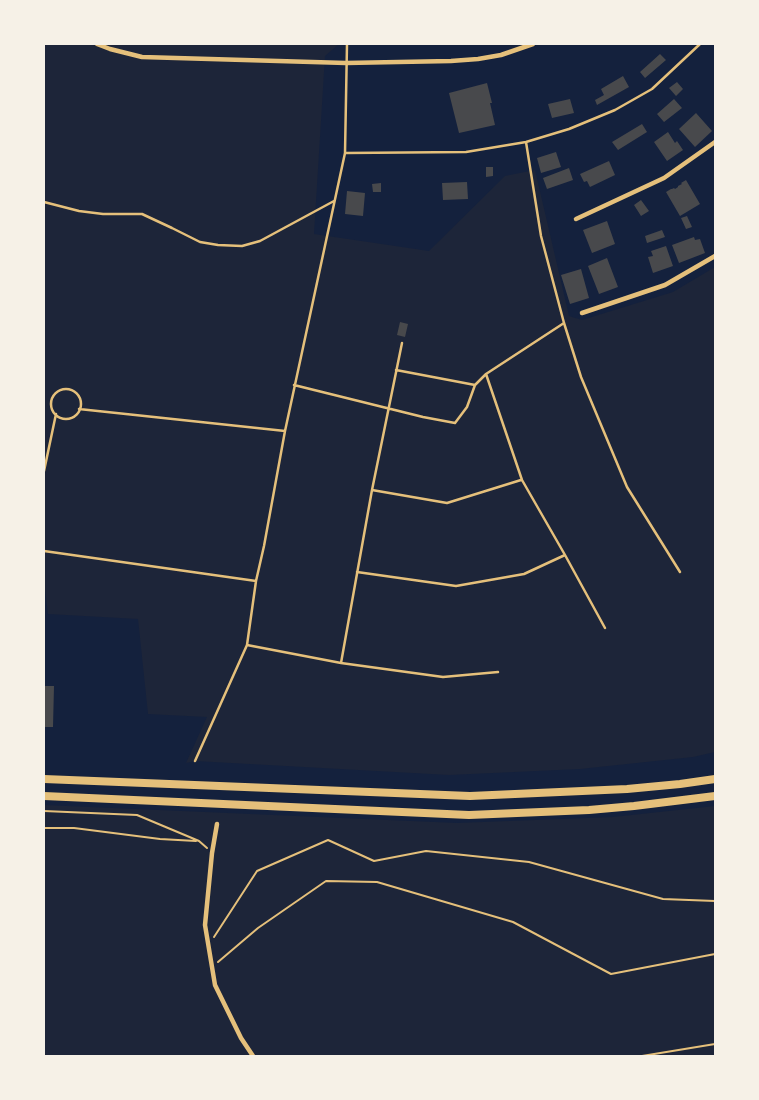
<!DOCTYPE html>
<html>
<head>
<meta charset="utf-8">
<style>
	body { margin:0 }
	#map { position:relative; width:759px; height:1100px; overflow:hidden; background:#14213d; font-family:"Fira Sans Condensed",sans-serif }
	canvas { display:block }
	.frame { position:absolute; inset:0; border:45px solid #f6f1e7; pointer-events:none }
</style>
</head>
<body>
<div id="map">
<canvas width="759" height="1100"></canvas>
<div class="frame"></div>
</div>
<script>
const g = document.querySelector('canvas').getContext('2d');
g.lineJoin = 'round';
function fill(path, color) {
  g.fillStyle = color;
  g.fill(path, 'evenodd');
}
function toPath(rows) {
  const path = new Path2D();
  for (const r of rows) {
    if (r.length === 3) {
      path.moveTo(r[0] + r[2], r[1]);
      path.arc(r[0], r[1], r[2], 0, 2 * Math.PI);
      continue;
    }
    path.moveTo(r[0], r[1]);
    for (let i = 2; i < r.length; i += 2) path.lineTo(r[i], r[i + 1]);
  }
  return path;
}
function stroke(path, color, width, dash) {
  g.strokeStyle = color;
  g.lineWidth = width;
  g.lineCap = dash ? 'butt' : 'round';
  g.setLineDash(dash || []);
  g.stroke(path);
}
fill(toPath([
	[44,44,339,44,325,56,314,234,429,251,505,176,535,170,569,316,582,320,673,292,715,267,715,752,693,757,580,769,449,775,195,761,186,763,207,717,148,714,138,619,48,614,44,581],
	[44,805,457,823,613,817,715,806,715,1056,44,1056]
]), '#1d2539');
fill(toPath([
	[660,54,666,60,645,78,640,72],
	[623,76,629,87,597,105,595,100,604,95,601,89],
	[677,82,683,89,676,96,669,88],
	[487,83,492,103,490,103,495,125,459,133,449,93],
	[570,99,574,113,552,118,548,104],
	[674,99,682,108,664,122,657,114],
	[696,113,712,131,695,147,679,129],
	[642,124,647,132,618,150,612,142],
	[668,132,675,143,677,141,683,150,667,161,654,142],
	[556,152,561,167,541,173,537,158],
	[609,161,615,175,590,187,587,181,584,182,580,174],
	[486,167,493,167,493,176,486,177],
	[569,168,573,180,547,189,543,178],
	[686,180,700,204,680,216,666,192,671,189,672,189,674,188,675,189,678,187,678,186,682,184,681,183],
	[467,182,468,199,443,200,442,183],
	[381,183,381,192,373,192,372,184],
	[347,191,365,193,363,216,345,214],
	[641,200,649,211,641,216,634,205],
	[687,216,692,227,686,229,681,218],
	[607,221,615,244,592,253,583,230],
	[662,230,665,237,647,243,645,236],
	[694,237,695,240,700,239,705,253,679,263,672,245],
	[666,246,673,266,653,273,648,257,653,256,651,251],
	[607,258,618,287,599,294,588,266],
	[581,269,589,298,570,304,561,275],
	[400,322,408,324,405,337,397,335],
	[44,686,54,686,53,727,44,727]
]), '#48494c');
stroke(toPath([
	[44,811,137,815,199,841,207,848],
	[44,828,74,828,160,839,196,841],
	[214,937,257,871,328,840,374,861,426,851,529,862,663,899,715,901],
	[218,962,258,928,326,881,377,882,513,922,611,974,715,954],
	[642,1056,715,1044]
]), '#e5c07b', 2);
stroke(toPath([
	[526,142,541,236,564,323,581,377,627,487,680,572],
	[345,153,466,152,526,142,569,129,615,110,652,89,700,44],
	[44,202,79,211,103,214,142,214,172,228,200,242,218,245,242,246,260,241,334,201],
	[396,370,475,385],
	[486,374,522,480,565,555,605,628],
	[294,385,423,417,455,423,467,407,475,385,486,374,564,323],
	[66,404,15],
	[79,409,285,431],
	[44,471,56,414],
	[372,490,447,503,521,480],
	[44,551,256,581],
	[357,572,456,586,524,574,565,555],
	[247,645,256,581,264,546,285,431,345,153,347,44],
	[341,663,372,490,402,343],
	[195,761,247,645,341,663,443,677,498,672]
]), '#e5c07b', 2.5);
stroke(toPath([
	[97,44,110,49,142,57,346,63,451,61,478,59,501,55,533,44],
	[576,219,664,178,715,142],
	[582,313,665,285,715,256],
	[217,824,212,853,205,925,215,985,241,1038,253,1056]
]), '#e5c07b', 4.5);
stroke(toPath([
	[44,779,470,796,627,789,680,784,715,779],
	[44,796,469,815,589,810,634,806,715,796]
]), '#e5c07b', 8);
</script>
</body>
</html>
